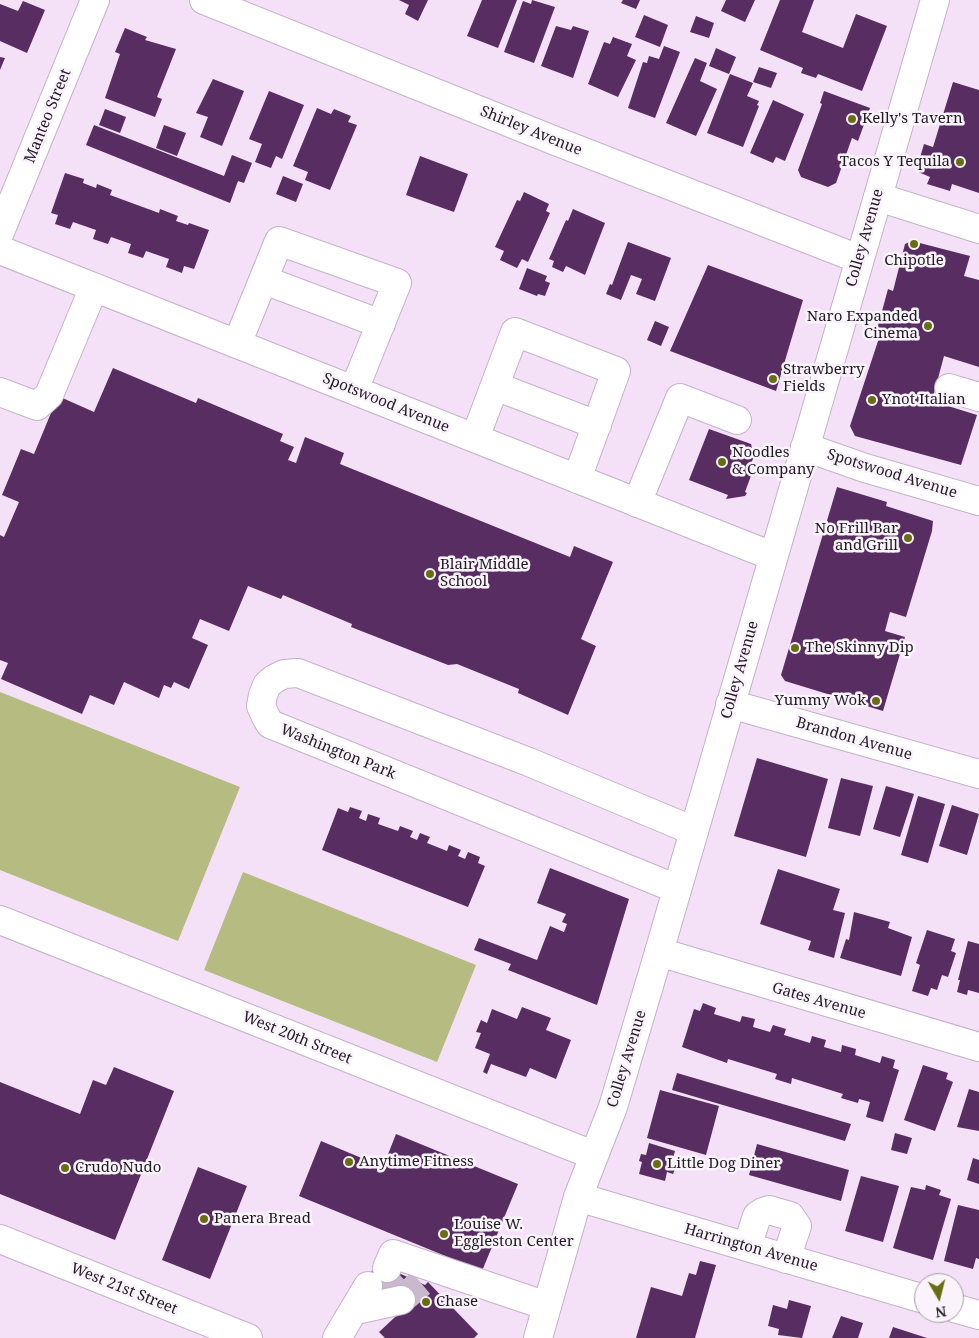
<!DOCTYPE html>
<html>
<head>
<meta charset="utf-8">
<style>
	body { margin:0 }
	#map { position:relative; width:979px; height:1338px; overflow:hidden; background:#f4e1f8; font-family:"Noto Serif",serif }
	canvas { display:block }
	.north { position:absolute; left:914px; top:1273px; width:50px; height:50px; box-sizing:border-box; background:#faf3fc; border:1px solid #a49da5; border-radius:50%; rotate:172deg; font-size:14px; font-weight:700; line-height:20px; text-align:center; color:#221b23 }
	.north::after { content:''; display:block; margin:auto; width:18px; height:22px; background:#686d11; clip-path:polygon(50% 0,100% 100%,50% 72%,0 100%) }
</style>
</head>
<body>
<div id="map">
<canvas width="979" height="1338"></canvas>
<div class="north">N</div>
</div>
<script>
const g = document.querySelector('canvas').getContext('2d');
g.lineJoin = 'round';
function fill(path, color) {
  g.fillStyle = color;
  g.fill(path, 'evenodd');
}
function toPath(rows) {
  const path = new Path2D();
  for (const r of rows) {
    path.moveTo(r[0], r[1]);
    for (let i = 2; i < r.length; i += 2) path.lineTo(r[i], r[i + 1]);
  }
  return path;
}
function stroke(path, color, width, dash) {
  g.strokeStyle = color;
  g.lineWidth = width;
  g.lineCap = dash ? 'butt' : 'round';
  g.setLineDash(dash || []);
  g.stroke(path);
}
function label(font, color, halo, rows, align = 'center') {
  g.font = font + ' "Noto Serif",serif';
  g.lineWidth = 5;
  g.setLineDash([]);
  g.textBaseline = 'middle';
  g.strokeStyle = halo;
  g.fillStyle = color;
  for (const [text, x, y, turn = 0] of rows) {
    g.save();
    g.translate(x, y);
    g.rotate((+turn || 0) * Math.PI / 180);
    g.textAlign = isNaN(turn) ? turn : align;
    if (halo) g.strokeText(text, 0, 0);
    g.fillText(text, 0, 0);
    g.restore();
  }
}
fill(toPath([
	[0,692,240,787,178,941,0,870],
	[243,872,476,965,437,1062,204,970]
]), '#b6bc81');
fill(toPath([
	[399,0,428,0,418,21,405,14,409,5],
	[482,0,517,0,498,48,467,36],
	[532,0,555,7,534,63,504,52,523,1,531,4],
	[623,0,640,0,636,9,621,3],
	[726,0,755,0,745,22,721,11],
	[780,0,814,0,802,32,843,48,856,14,887,26,862,91,818,74,816,78,801,73,803,68,760,50],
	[23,1,45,10,27,53,0,41,0,4,18,11],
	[644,15,668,25,660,47,635,37],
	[696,16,714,23,709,38,690,32],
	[556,26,571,30,573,26,589,31,573,78,541,66],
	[125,28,147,37,145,40,176,49,157,97,162,99,155,117,105,98,120,54,115,52],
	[613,37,632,44,627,56,636,60,618,97,588,84,604,42,610,44],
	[664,46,680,52,655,118,628,108,643,62,647,63,649,56,659,59],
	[716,48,736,57,729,74,709,66],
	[0,57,5,58,0,70],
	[695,58,707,63,700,81,717,89,696,136,666,123],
	[759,67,777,73,771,88,753,82],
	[730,74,753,83,747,96,759,101,757,105,759,106,743,147,707,133],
	[213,79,244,91,222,146,200,137,208,117,196,113],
	[953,82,979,90,979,193,952,184,950,191,927,184,930,177,916,171,924,144,933,147],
	[269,91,304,105,282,159,276,156,271,168,255,162,262,144,249,139],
	[824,91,870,108,858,141,852,138,836,183,828,187,801,177,798,170,822,104,820,103],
	[773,100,804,114,785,161,776,157,773,163,750,153],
	[317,108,331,114,334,109,351,116,348,122,357,125,330,190,305,180,308,172,293,166],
	[105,109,126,117,120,133,99,125],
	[94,125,224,176,232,155,252,163,244,183,238,181,230,203,86,145],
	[164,125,186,133,177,156,156,148],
	[420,156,468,174,454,212,406,195],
	[65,173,84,179,83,183,96,188,97,184,112,190,110,195,159,213,160,209,178,216,176,221,188,225,189,223,209,230,194,269,184,266,182,273,166,267,169,259,146,251,143,258,128,253,131,244,111,237,108,244,93,239,96,230,73,222,70,229,55,224,58,215,51,213],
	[283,176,303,184,296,202,276,194],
	[524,192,549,204,546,211,550,213,528,262,522,259,517,268,500,260,504,251,495,247,517,200,520,201],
	[573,209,605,223,585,275,566,266,563,272,552,267,554,261,549,259,566,220,568,221],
	[912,241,970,256,964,276,979,280,979,367,944,356,932,401,977,415,961,465,855,436,850,426,879,338,875,337,888,289,893,291,905,244],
	[628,242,671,258,655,301,636,294,642,279,631,275,621,300,606,294,610,284,612,285],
	[708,265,803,300,776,391,670,351],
	[527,268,547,276,545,281,550,283,545,296,538,294,537,296,519,289],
	[655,321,669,327,661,346,647,340],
	[113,368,196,403,198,398,283,434,280,441,294,447,288,460,296,463,305,437,344,453,340,464,570,557,574,546,613,562,581,639,596,646,568,715,518,693,519,689,457,664,448,665,351,627,352,624,283,595,281,599,248,586,229,631,200,619,192,638,208,645,189,689,174,682,171,688,164,685,159,698,124,682,114,705,90,695,82,714,1,679,8,663,0,660,0,535,4,537,19,502,2,495,21,449,34,454,58,396,94,412],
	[709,429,751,444,754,456,748,472,752,473,745,492,747,493,745,496,726,499,728,495,689,480],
	[837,487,887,502,886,506,933,521,932,531,906,617,890,612,885,631,905,637,883,711,785,681,781,675],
	[757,758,828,779,806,857,734,836],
	[841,778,873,786,860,836,828,828],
	[886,786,914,794,900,837,873,829],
	[918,796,945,804,928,863,901,855],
	[952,805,979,814,967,855,939,846],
	[350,807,362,811,359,818,366,821,368,814,380,818,378,824,398,831,400,826,413,831,410,837,417,840,420,833,430,837,427,843,447,851,449,845,461,850,458,856,465,859,468,852,480,857,478,863,485,866,468,907,322,850,338,808,348,812],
	[550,868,629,899,597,1005,508,970,511,964,474,950,479,938,537,960,550,926,564,932,567,924,562,922,566,914,537,903],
	[778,869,840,889,833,910,845,913,834,958,808,950,811,941,760,924],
	[854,912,890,922,888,928,912,937,901,976,840,958,846,939,849,940],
	[927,930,955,939,951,951,956,953,948,977,942,975,937,990,931,988,928,996,912,991,920,965,916,963],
	[968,941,979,944,979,993,968,990,967,995,957,992,960,980,958,980],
	[703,1003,716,1008,714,1014,740,1022,742,1016,755,1019,753,1027,770,1032,773,1025,786,1029,784,1035,810,1043,812,1036,826,1040,824,1047,841,1052,842,1045,856,1049,855,1055,880,1063,882,1056,895,1060,893,1068,899,1070,883,1122,866,1117,870,1102,859,1099,858,1103,841,1098,843,1094,792,1078,791,1084,775,1079,777,1074,728,1059,727,1063,682,1047,694,1009,700,1011],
	[522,1007,551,1018,546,1030,571,1040,556,1079,530,1068,526,1077,491,1064,487,1074,483,1072,490,1054,475,1048,481,1033,476,1032,481,1020,487,1023,492,1009,517,1019],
	[923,1065,948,1073,946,1079,953,1082,935,1131,904,1120],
	[114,1067,174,1091,115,1240,0,1194,0,1082,80,1114,93,1080,106,1085],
	[677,1073,851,1124,845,1141,672,1090],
	[969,1089,979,1092,979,1131,957,1127],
	[660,1090,719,1106,706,1155,647,1138],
	[895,1133,912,1138,907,1154,891,1150],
	[396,1134,518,1184,482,1271,299,1196,321,1141,383,1167],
	[649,1143,675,1151,671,1165,676,1166,673,1174,667,1172,665,1181,639,1174,642,1162,639,1161,641,1154,646,1155],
	[757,1144,849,1170,841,1201,749,1175],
	[973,1158,979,1160,979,1184,967,1180],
	[198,1167,247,1186,210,1279,162,1260],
	[861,1176,899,1186,883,1242,845,1231],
	[926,1185,941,1190,939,1195,951,1199,933,1260,893,1248,911,1187,925,1190],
	[958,1205,979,1210,979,1259,976,1258,973,1269,944,1261],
	[700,1261,716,1265,695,1338,636,1338,651,1287,682,1296,689,1273,696,1275],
	[379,1264,425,1285,428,1282,478,1334,474,1338,385,1338,379,1332,409,1304,360,1283],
	[789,1300,811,1306,802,1338,778,1335,779,1329,768,1326,773,1305,787,1309],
	[841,1316,863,1323,858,1338,832,1338],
	[893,1327,927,1338,889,1338]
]), '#582e62');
stroke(toPath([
	[380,1291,399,1274],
	[401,1300,421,1283]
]), '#cab9cd', 28, [28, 14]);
const minor = toPath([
	[204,0,553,140,859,259],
	[878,197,979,229],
	[0,232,95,0],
	[0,250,772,556],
	[264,280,381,324],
	[237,344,279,241,397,283,354,390],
	[495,386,597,425],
	[949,388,979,397],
	[0,392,37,406,49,395,94,287],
	[475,438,515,332,616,371,577,479],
	[805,447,865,468,979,501],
	[637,503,680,398,737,420],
	[730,704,979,774],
	[677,889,275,726,270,724,265,715,261,706,263,695,267,685,274,679,284,674,298,673,529,762,694,831],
	[0,920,593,1155],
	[659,952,979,1047],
	[578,1197,924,1299],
	[747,1247,757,1216,763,1212,769,1210,790,1216,797,1226,786,1259],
	[387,1268,393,1254,547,1306],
	[954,1308,979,1315],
	[356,1310,401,1300],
	[337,1338,368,1286]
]);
const major = toPath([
	[0,1239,248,1338],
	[538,1338,578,1197,613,1107,659,952,935,0]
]);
stroke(minor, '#c4b2c8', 30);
stroke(major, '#c4b2c8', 30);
stroke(minor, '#fff', 28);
stroke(major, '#fff', 28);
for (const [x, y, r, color] of [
	[852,119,5,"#686d11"],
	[960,162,5,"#686d11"],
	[914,244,5,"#686d11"],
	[928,326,5,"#686d11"],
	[773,379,5,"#686d11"],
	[872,400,5,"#686d11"],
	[722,462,5,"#686d11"],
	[908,538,5,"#686d11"],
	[430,574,5,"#686d11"],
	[795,648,5,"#686d11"],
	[876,701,5,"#686d11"],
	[349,1162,5,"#686d11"],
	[657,1164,5,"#686d11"],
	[65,1168,5,"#686d11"],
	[204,1219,5,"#686d11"],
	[444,1234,5,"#686d11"],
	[426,1302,5,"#686d11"]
]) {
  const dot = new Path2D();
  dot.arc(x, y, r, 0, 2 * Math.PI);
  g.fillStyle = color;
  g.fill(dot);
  stroke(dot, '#faf3fc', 2);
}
label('15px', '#221b23', '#faf3fc', [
	["Manteo Street",48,116,-68],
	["Shirley Avenue",531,131,22],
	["Colley Avenue",865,238,-74],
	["Spotswood Avenue",386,403,22],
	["Spotswood Avenue",892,474,17],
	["Colley Avenue",740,670,-74],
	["Brandon Avenue",854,739,16],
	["Washington Park",338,752,22],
	["Gates Avenue",819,1001,16],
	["West 20th Street",297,1038,22],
	["Colley Avenue",627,1059,-73],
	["Harrington Avenue",751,1248,16],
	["West 21st Street",124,1289,22]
]);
label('15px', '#221b23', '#faf3fc', [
	["Kelly's Tavern",862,119],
	["Tacos Y Tequila",950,162,"right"],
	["Chipotle",914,261,"center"],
	["Naro Expanded",918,317,"right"],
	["Cinema",918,334,"right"],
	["Strawberry",783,370],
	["Fields",783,387],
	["Ynot Italian",882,400],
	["Noodles",732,453],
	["& Company",732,470],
	["No Frill Bar",898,529,"right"],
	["and Grill",898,546,"right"],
	["Blair Middle",440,565],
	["School",440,582],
	["The Skinny Dip",805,648],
	["Yummy Wok",866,701,"right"],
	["Anytime Fitness",359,1162],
	["Little Dog Diner",667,1164],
	["Crudo Nudo",75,1168],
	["Panera Bread",214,1219],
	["Louise W.",454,1225],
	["Eggleston Center",454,1242],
	["Chase",436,1302]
], 'left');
</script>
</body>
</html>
